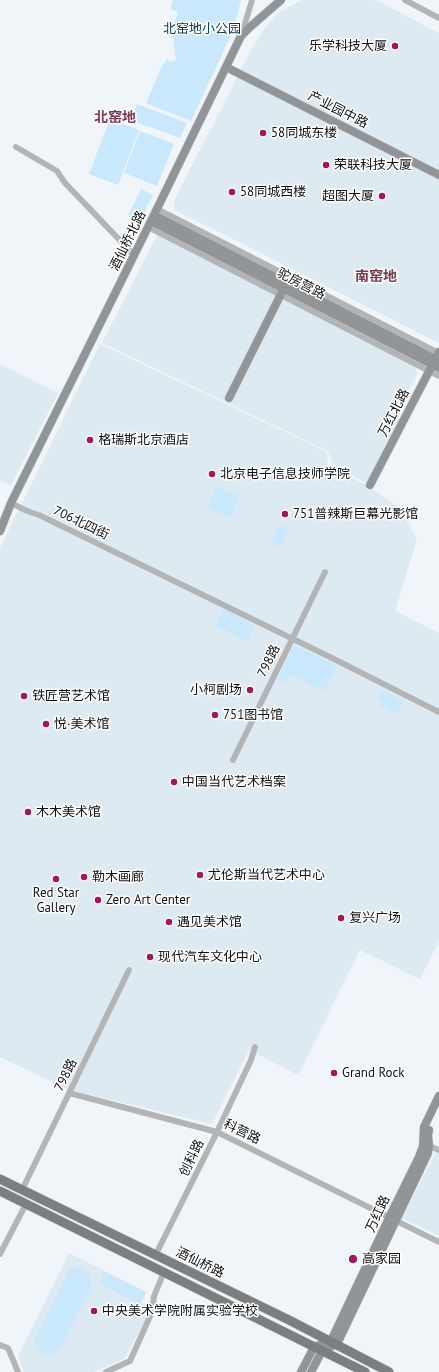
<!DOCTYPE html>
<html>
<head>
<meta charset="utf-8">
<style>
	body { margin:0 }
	canvas { display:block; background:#eff5f8 }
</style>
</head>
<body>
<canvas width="439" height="1372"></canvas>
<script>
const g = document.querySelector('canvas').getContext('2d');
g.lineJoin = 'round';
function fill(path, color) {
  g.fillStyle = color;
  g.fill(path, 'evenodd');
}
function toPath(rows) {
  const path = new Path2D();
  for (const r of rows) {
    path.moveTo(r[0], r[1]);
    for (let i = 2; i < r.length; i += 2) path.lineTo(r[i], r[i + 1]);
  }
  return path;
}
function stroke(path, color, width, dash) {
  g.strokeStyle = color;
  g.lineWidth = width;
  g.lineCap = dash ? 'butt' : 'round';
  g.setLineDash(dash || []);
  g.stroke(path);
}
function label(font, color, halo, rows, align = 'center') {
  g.font = font + ' "PT Sans","Noto Sans SC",sans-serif';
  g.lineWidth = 3;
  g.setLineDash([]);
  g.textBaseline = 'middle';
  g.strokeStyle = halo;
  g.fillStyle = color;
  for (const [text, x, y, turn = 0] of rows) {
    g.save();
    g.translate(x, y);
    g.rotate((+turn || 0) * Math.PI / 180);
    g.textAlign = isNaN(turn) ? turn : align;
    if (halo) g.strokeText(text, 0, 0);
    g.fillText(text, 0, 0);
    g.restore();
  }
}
fill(toPath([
	[302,0,373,0,378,1,439,33,439,343,175,210,174,201,249,54,264,29,278,13],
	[158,234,415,364,417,375,402,403,397,423,366,483,333,466,328,451,102,343],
	[100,344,327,452,328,466,366,485,399,507,417,539,395,611,439,633,439,941,420,979,360,950,298,1075,249,1050,212,1124,69,1090,0,1057,0,548],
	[0,364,58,393,11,485,0,480],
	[439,1146,439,1236,402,1218],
	[69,1253,147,1292,141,1303,149,1305,147,1317,124,1359,93,1372,24,1372,18,1356]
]), '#ddeaf1');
fill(toPath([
	[173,0,241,0,233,31,191,121,146,103,161,68,168,58,169,62,176,60,172,30,178,12,170,9],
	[137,104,187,123,180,138,131,120],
	[110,119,139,130,118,185,89,174],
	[140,131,174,144,157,186,124,173],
	[141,189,153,195,139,222,128,216],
	[216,486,239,496,230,518,207,508],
	[280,525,289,529,280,547,271,543],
	[223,609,255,625,247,642,215,626],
	[294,645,337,666,324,691,290,674,286,683,277,679],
	[222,681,238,689,233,699,217,691],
	[382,690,404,701,397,714,380,706,382,702,377,699],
	[75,1268,79,1268,85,1270,89,1274,92,1282,91,1288,61,1347,56,1352,50,1355,45,1354,40,1352,37,1348,35,1341,37,1335,66,1276,69,1270],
	[104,1272,122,1281,117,1290,122,1281,146,1293,140,1304,99,1283]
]), '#c9e8fb');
const street = toPath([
	[405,0,439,18],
	[242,34,252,0],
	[16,147,57,171,65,183,134,255],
	[157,209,439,353],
	[148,227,439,376],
	[11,503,27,511,39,515,332,658,439,712],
	[233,760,325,572],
	[69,1093,217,1132,439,1242],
	[429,1146,439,1150],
	[22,1190,129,970],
	[0,1254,26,1204],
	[155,1256,217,1132,251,1060,255,1047],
	[0,1345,8,1348,18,1372],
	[106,1372,130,1361,152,1312,154,1296,164,1272]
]);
const secondary = toPath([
	[226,67,439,175],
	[154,215,439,361],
	[151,221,439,368],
	[229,398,284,288],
	[370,485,439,352],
	[0,531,11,503,154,215,241,36,250,27,281,0],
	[301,1372,314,1347,331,1341,389,1218,419,1157,423,1146,424,1127,439,1096],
	[311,1372,322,1351,337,1344,428,1153,429,1146,428,1135,429,1130]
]);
const primary = toPath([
	[0,1179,291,1321,389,1372],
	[0,1191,365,1372]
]);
stroke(street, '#cbd1d3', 6);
stroke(secondary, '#cbd1d3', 9);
stroke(primary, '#cbd1d3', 10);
stroke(street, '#b2b4b6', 5.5);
stroke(secondary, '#929597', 8);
stroke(primary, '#7b7f82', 9);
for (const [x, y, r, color] of [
	[395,46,4,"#a4165b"],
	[263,133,4,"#a4165b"],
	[326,165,4,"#a4165b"],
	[232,192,4,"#a4165b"],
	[382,196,4,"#a4165b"],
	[90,440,4,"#a4165b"],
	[212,474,4,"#a4165b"],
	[285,514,4,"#a4165b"],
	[250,690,4,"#a4165b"],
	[24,696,4,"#a4165b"],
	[215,715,4,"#a4165b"],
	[46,724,4,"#a4165b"],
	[174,782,4,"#a4165b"],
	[28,812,4,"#a4165b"],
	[200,875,4,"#a4165b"],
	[84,877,4,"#a4165b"],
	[56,879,4,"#a4165b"],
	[98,900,4,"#a4165b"],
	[341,918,4,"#a4165b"],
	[169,922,4,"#a4165b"],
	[150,957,4,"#a4165b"],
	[334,1073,4,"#a4165b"],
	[353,1259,5,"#a4165b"],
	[94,1311,4,"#a4165b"]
]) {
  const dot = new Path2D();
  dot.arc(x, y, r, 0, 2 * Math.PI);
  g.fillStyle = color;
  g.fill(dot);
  stroke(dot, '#fff', 1.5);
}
label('13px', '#0a3a4f', '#fff', [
	["北窑地小公园",202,29]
]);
label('13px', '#101112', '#fff', [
	["乐学科技大厦",387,46,"right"],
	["58同城东楼",271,133],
	["荣联科技大厦",334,165],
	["58同城西楼",240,192],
	["超图大厦",374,196,"right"],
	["格瑞斯北京酒店",98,440],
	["北京电子信息技师学院",220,474],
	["751普辣斯巨幕光影馆",293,514],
	["小柯剧场",242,690,"right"],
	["铁匠营艺术馆",32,696],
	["751图书馆",223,715],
	["悦·美术馆",54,724],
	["中国当代艺术档案",182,782],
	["木木美术馆",36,812],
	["尤伦斯当代艺术中心",208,875],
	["勒木画廊",92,877],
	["Red Star",56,893,"center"],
	["Gallery",56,908,"center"],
	["Zero Art Center",106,900],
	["复兴广场",349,918],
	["遇见美术馆",177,922],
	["现代汽车文化中心",158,957],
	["Grand Rock",342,1073],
	["高家园",362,1259],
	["中央美术学院附属实验学校",102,1311]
], 'left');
label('13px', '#101112', '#fff', [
	["产业园中路",338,110,27],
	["酒仙桥北路",128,241,-64],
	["驼房营路",301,284,27],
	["万红北路",394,413,-63],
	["706北四街",81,523,26],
	["798路",269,661,-64],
	["798路",66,1075,-64],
	["科营路",242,1132,26],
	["创科路",192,1158,-64],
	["万红路",378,1214,-65],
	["酒仙桥路",200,1263,26]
]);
label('bold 14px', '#7e3953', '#fff', [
	["北窑地",115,118],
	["南窑地",376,277]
]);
</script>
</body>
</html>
